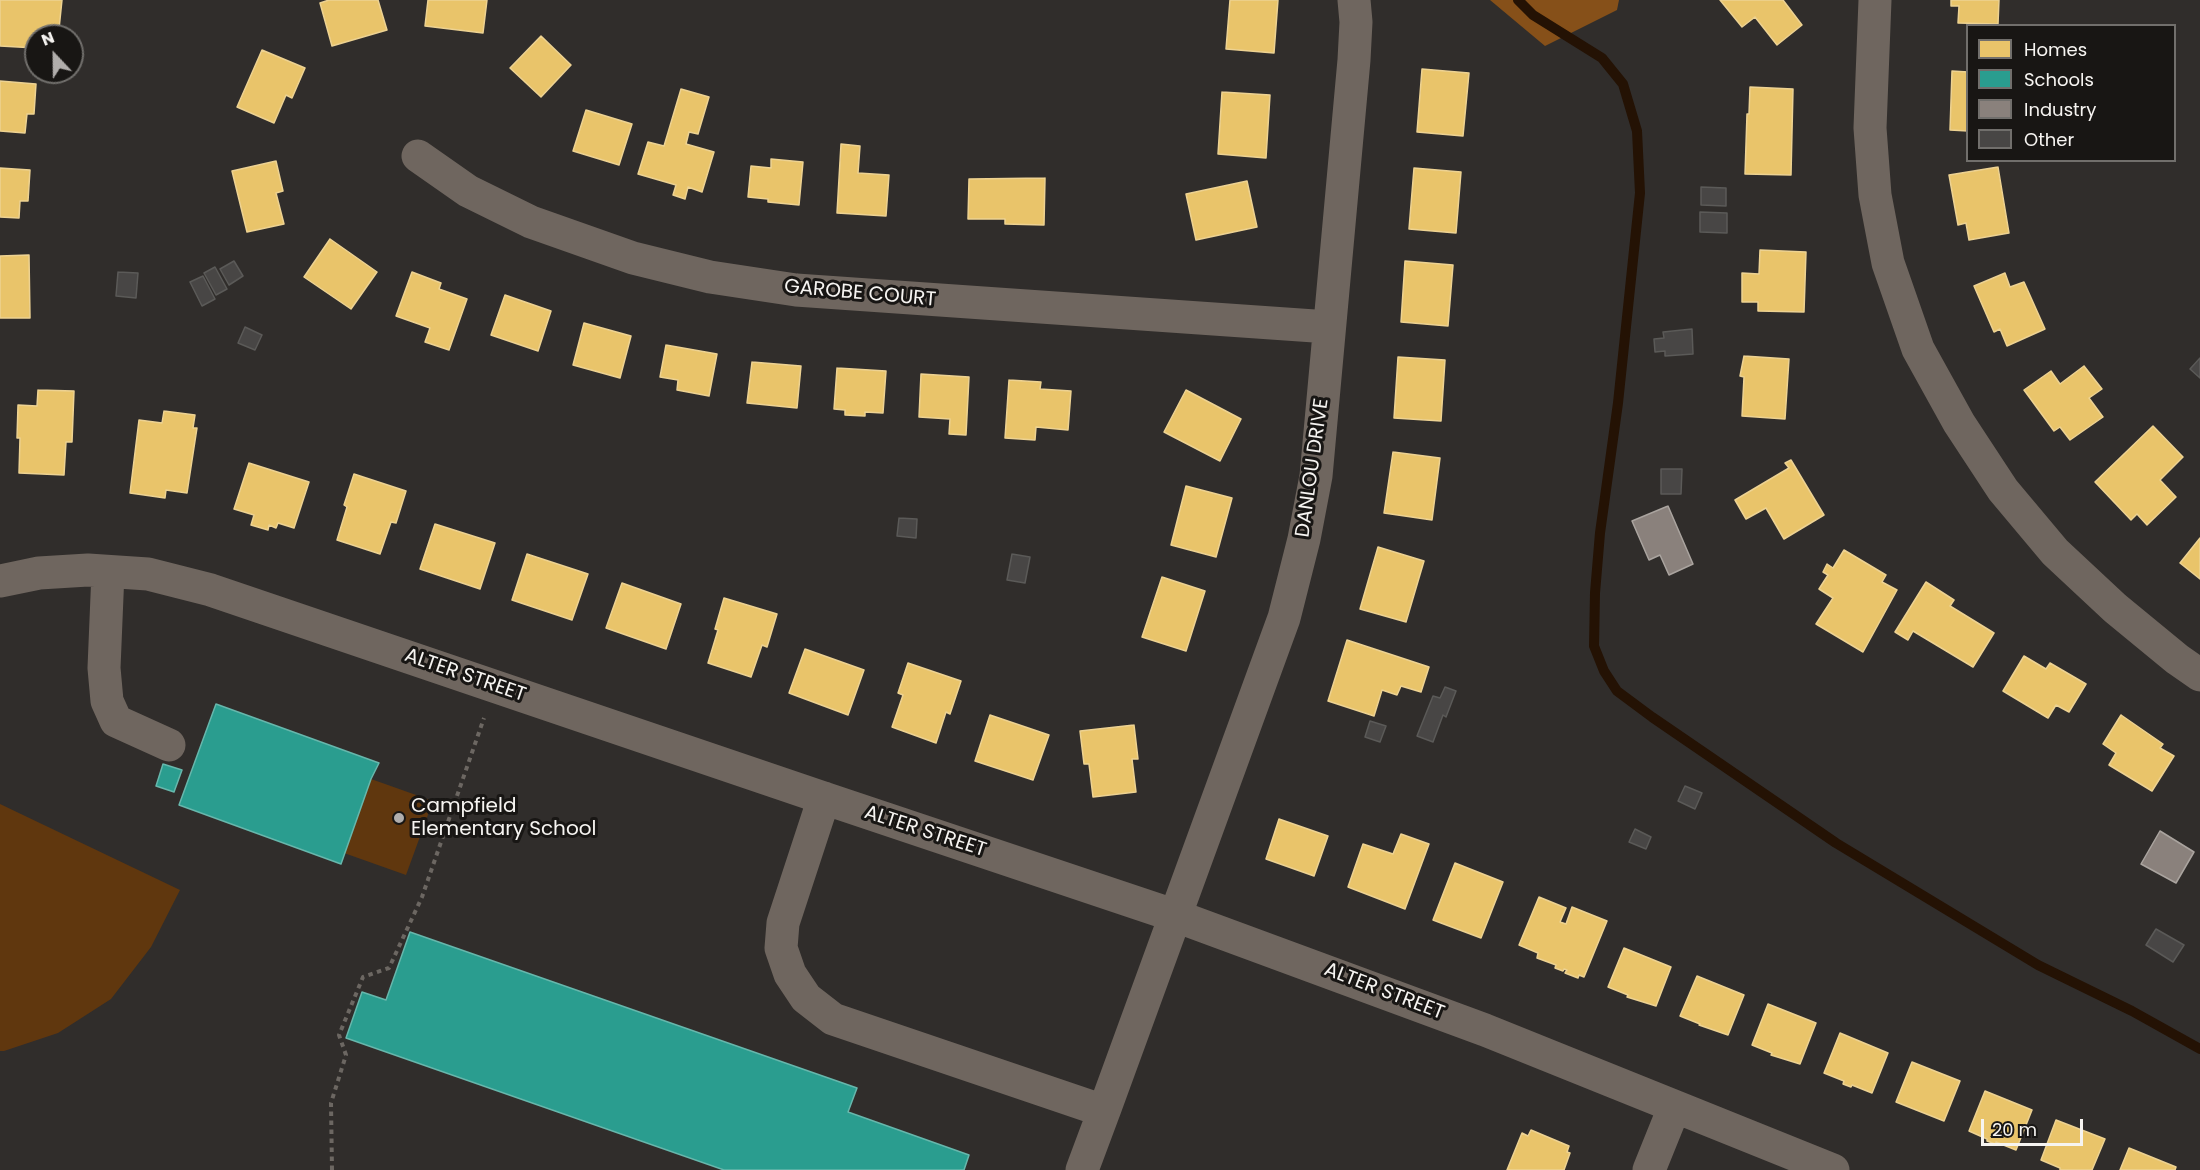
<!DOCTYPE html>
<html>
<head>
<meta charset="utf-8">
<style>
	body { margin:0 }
	#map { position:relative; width:2200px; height:1170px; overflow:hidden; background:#302d2b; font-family:Poppins,sans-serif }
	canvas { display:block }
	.legend { position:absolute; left:1966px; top:24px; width:210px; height:138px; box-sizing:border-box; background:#181614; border:2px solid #716f6c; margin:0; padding:8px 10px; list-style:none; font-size:18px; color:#f6f4f1 }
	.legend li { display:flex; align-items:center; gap:12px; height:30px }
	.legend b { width:30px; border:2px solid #716f6c }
	.north { position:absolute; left:24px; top:24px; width:60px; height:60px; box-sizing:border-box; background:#181614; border:2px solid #716f6c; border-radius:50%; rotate:338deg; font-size:16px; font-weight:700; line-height:24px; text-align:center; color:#f6f4f1 }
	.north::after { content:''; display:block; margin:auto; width:21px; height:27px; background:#b1aeac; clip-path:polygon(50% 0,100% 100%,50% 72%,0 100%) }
	.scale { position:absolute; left:1981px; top:1119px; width:102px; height:27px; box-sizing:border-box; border:3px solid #f6f4f1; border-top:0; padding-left:8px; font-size:18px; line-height:21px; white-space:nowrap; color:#f6f4f1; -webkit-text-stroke:4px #181614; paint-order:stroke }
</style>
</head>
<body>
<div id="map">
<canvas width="2200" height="1170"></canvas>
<ul class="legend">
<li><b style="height:16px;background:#e9c46a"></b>Homes</li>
<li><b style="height:16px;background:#2a9d8f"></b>Schools</li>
<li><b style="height:16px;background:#8a817c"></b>Industry</li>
<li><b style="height:16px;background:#484645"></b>Other</li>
</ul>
<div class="north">N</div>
<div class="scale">20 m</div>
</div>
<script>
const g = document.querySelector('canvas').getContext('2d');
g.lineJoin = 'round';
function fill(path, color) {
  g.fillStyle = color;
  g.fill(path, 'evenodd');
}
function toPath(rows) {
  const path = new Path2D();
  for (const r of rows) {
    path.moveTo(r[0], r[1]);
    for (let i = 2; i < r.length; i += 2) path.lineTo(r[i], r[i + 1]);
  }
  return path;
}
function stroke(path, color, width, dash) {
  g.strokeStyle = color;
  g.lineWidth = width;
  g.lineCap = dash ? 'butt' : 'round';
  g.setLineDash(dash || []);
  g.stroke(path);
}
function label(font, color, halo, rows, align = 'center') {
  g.font = font + ' Poppins,sans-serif';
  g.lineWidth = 6;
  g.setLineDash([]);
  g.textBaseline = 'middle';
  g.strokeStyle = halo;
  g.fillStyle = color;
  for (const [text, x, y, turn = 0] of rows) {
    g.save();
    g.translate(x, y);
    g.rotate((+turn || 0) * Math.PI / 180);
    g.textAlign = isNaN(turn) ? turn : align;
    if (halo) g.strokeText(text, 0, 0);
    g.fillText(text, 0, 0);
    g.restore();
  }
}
fill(toPath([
	[371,779,433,801,406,875,344,853],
	[0,804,180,890,151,947,111,999,58,1033,4,1051,0,1051]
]), '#60370e');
fill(toPath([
	[1490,0,1619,0,1617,10,1545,46]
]), '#865019');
const homes = toPath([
	[0,0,62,0,59,29,40,28,40,36,36,36,36,48,0,46,0,0],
	[329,0,378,0,387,30,332,46,320,3,329,0],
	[428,0,487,0,483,33,425,26,428,0],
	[1230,0,1278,0,1274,53,1226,49,1230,0],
	[1720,0,1783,0,1802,25,1777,45,1755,17,1742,27,1720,0],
	[1951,0,1999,0,1998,24,1958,23,1959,6,1951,6,1951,0],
	[541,36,571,65,541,97,510,68,541,36],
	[262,50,305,68,292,98,286,95,274,123,237,107,262,50],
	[1422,69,1469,73,1463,136,1417,132,1422,69],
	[1952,71,1968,72,1968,131,1950,130,1952,71],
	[0,81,36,84,34,114,27,114,25,133,0,131,0,81],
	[1750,87,1793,89,1791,175,1745,174,1747,114,1749,114,1750,87],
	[681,89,709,97,698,134,689,132,686,144,714,152,702,192,688,187,685,199,673,195,676,185,638,174,648,142,664,146,681,89],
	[1222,92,1270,95,1266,158,1218,154,1222,92],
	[586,110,632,124,619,165,573,151,586,110],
	[841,144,860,146,858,173,889,175,886,216,837,213,841,144],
	[771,159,803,162,799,205,768,202,768,199,748,197,751,166,771,168,771,159],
	[276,161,283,191,276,193,284,224,247,232,232,171,276,161],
	[1998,167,2009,233,1969,240,1966,223,1958,225,1949,175,1998,167],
	[0,168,30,170,28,201,20,201,19,218,0,217,0,168],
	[1414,168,1461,172,1456,233,1409,229,1414,168],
	[1045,178,1044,225,1005,224,1005,219,968,219,969,179,1045,178],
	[1247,181,1257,227,1196,240,1186,194,1247,181],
	[330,239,377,272,351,309,304,277,330,239],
	[1760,250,1806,252,1804,312,1758,311,1758,302,1742,302,1742,273,1759,274,1760,250],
	[29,255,30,318,0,318,0,256,29,255],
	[1405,261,1453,265,1448,326,1401,322,1405,261],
	[412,272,441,283,439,289,467,299,449,350,425,342,430,328,396,316,412,272],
	[2005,273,2010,287,2024,282,2045,329,2007,346,2000,329,1994,332,1974,286,2005,273],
	[505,295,551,311,538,351,491,335,505,295],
	[584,323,631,336,620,378,573,365,584,323],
	[666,345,717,354,709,396,677,390,678,380,660,377,666,345],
	[1744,356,1789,359,1785,419,1742,416,1744,377,1740,376,1744,356],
	[1398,357,1445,360,1441,421,1394,418,1398,357],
	[752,362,801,366,797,408,747,403,752,362],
	[2084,366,2102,389,2089,398,2103,417,2070,440,2060,427,2054,431,2024,390,2051,371,2060,384,2084,366],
	[837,368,886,371,883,413,865,412,865,416,845,415,845,410,834,409,837,368],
	[921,374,969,377,966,435,949,434,950,419,919,417,921,374],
	[1009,380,1041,382,1040,389,1071,391,1068,430,1036,427,1035,440,1005,438,1009,380],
	[38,390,74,391,72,442,66,442,64,475,19,473,20,438,17,438,18,405,37,406,38,390],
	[1186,390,1241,419,1220,461,1164,432,1186,390],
	[164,411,195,415,193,428,197,428,187,493,166,490,165,498,130,493,139,420,162,423,164,411],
	[2153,426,2183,457,2160,480,2176,497,2147,525,2137,514,2131,520,2095,482,2153,426],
	[1393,452,1440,458,1432,520,1384,513,1393,452],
	[1791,460,1824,515,1784,539,1766,508,1746,519,1735,500,1789,468,1785,463,1791,460],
	[249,463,309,482,294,528,278,523,276,528,269,525,268,530,251,525,254,515,234,509,249,463],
	[354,474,406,491,396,523,391,522,380,554,337,540,347,507,344,505,354,474],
	[1186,486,1232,498,1216,557,1171,545,1186,486],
	[435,524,495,543,480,589,420,569,435,524],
	[2200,538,2200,579,2180,563,2200,538],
	[1378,547,1424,561,1406,622,1360,609,1378,547],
	[1844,550,1886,575,1882,582,1897,590,1863,652,1816,624,1833,598,1819,589,1828,575,1823,572,1827,564,1833,568,1844,550],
	[527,554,588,574,572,620,512,600,527,554],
	[1162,577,1205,591,1186,651,1142,637,1162,577],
	[1926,582,1954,600,1950,606,1994,633,1973,667,1913,631,1908,640,1895,632,1926,582],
	[622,583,681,604,666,649,606,628,622,583],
	[724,598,777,614,767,647,762,645,751,677,708,663,718,630,715,629,724,598],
	[1347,640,1429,667,1421,692,1401,686,1397,695,1382,690,1374,716,1328,701,1347,640],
	[805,649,864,670,848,715,789,693,805,649],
	[2024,656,2046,669,2050,663,2086,684,2069,712,2056,705,2048,718,2003,691,2024,656],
	[908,663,961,681,950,714,946,712,936,743,892,727,903,695,898,693,908,663],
	[990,715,1049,735,1033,780,975,761,990,715],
	[2121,715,2163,744,2160,748,2174,756,2152,791,2109,765,2116,753,2103,744,2121,715],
	[1134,725,1138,759,1132,759,1136,792,1093,797,1089,764,1084,764,1080,731,1134,725],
	[1279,819,1328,836,1314,876,1266,859,1279,819],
	[1401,834,1429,844,1405,909,1348,887,1363,844,1393,854,1401,834],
	[1455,863,1503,882,1481,938,1433,920,1455,863],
	[1539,897,1566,908,1560,922,1566,924,1572,907,1607,921,1584,977,1579,975,1578,978,1565,973,1567,970,1564,969,1563,971,1555,968,1556,965,1537,958,1538,953,1519,945,1539,897],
	[1624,948,1671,967,1656,1006,1627,997,1628,995,1608,987,1624,948],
	[1697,976,1744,995,1728,1035,1699,1025,1700,1024,1680,1016,1697,976],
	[1768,1004,1816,1023,1800,1064,1771,1055,1772,1053,1752,1045,1768,1004],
	[1840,1033,1888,1053,1872,1093,1852,1085,1851,1087,1843,1084,1844,1081,1824,1073,1840,1033],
	[1912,1062,1960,1081,1944,1121,1896,1102,1912,1062],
	[1985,1091,2032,1110,2016,1150,1996,1142,1995,1144,1987,1141,1987,1139,1969,1131,1985,1091],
	[2056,1120,2105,1139,2092,1170,2060,1170,2060,1168,2041,1160,2056,1120],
	[1531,1130,1569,1146,1567,1152,1570,1153,1564,1170,1507,1170,1522,1133,1528,1136,1531,1130],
	[2129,1148,2176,1167,2175,1170,2120,1170,2129,1148]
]);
fill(homes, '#e9c46a');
stroke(homes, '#edd292', 1.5);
const schools = toPath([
	[216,704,379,763,371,779,341,864,179,805,216,704],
	[163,764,182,770,174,792,156,786,163,764],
	[410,932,857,1088,848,1112,969,1155,964,1170,724,1170,346,1038,362,992,386,1000,410,932]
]);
fill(schools, '#2a9d8f');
stroke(schools, '#67b7ac', 1.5);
const industry = toPath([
	[1668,506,1693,564,1669,575,1660,555,1649,560,1632,521,1668,506],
	[2160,831,2194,852,2176,883,2141,864,2160,831]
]);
fill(industry, '#8a817c');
stroke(industry, '#aaa49f', 1.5);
stroke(toPath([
	[1518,0,1533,15,1602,58,1623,84,1637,131,1640,193,1618,403,1600,533,1595,593,1594,646,1604,671,1617,691,1652,717,1836,843,2038,965,2132,1011,2200,1049]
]), '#241204', 10);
const building = toPath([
	[1701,187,1726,188,1726,206,1701,205,1701,187],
	[1700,212,1727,213,1727,233,1700,232,1700,212],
	[234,261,243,276,229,285,220,269,234,261],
	[215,267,227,289,216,295,204,273,215,267],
	[118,272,138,273,136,298,116,296,118,272],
	[203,276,215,299,202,306,190,282,203,276],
	[245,327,262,335,255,350,238,343,245,327],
	[1692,329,1693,354,1665,356,1665,351,1655,352,1654,339,1664,338,1663,332,1692,329],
	[2200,358,2200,378,2190,369,2200,358],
	[1661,469,1682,469,1681,494,1661,494,1661,469],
	[899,518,917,519,916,538,897,536,899,518],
	[1012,554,1030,557,1025,583,1007,580,1012,554],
	[1445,687,1456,691,1446,717,1443,715,1433,742,1417,736,1433,696,1440,698,1445,687],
	[1370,721,1386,726,1380,742,1365,737,1370,721],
	[1685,786,1702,793,1695,809,1678,801,1685,786],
	[1635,829,1651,837,1646,849,1629,842,1635,829],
	[2156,929,2184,945,2173,962,2146,945,2156,929]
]);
fill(building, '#484645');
stroke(building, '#5b5a58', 1.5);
stroke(toPath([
	[332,1170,331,1103,346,1055,339,1035,363,977,389,968,422,897,484,718]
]), '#6c6762', 4, [4.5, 4.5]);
stroke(toPath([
	[1875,0,1870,128,1875,195,1888,263,1918,349,1959,423,2003,490,2055,552,2115,608,2177,659,2200,675],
	[418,156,468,191,531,222,633,258,710,277,796,290,1329,327],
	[108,572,104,668,107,701,116,721,169,745],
	[0,581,39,573,88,570,148,574,211,590,824,798,1176,916,1485,1030,1833,1170],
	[824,798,783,923,781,948,790,974,806,998,833,1019,1104,1111,1284,618,1304,539,1316,476,1354,60,1356,22,1354,0],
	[1082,1170,1104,1111],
	[1649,1170,1674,1108]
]), '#6f665f', 33);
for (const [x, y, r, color] of [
	[399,818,6,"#b1aeac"]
]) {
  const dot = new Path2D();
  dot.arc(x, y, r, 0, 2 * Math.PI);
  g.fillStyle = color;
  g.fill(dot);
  stroke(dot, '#181614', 2);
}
label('20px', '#f6f4f1', '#181614', [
	["GAROBE COURT",860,294,5],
	["DANLOU DRIVE",1313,468,-82],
	["ALTER STREET",465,676,19],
	["ALTER STREET",925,832,18],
	["ALTER STREET",1384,992,21]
]);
label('20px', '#f6f4f1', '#181614', [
	["Campfield",411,807],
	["Elementary School",411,830]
], 'left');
</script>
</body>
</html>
